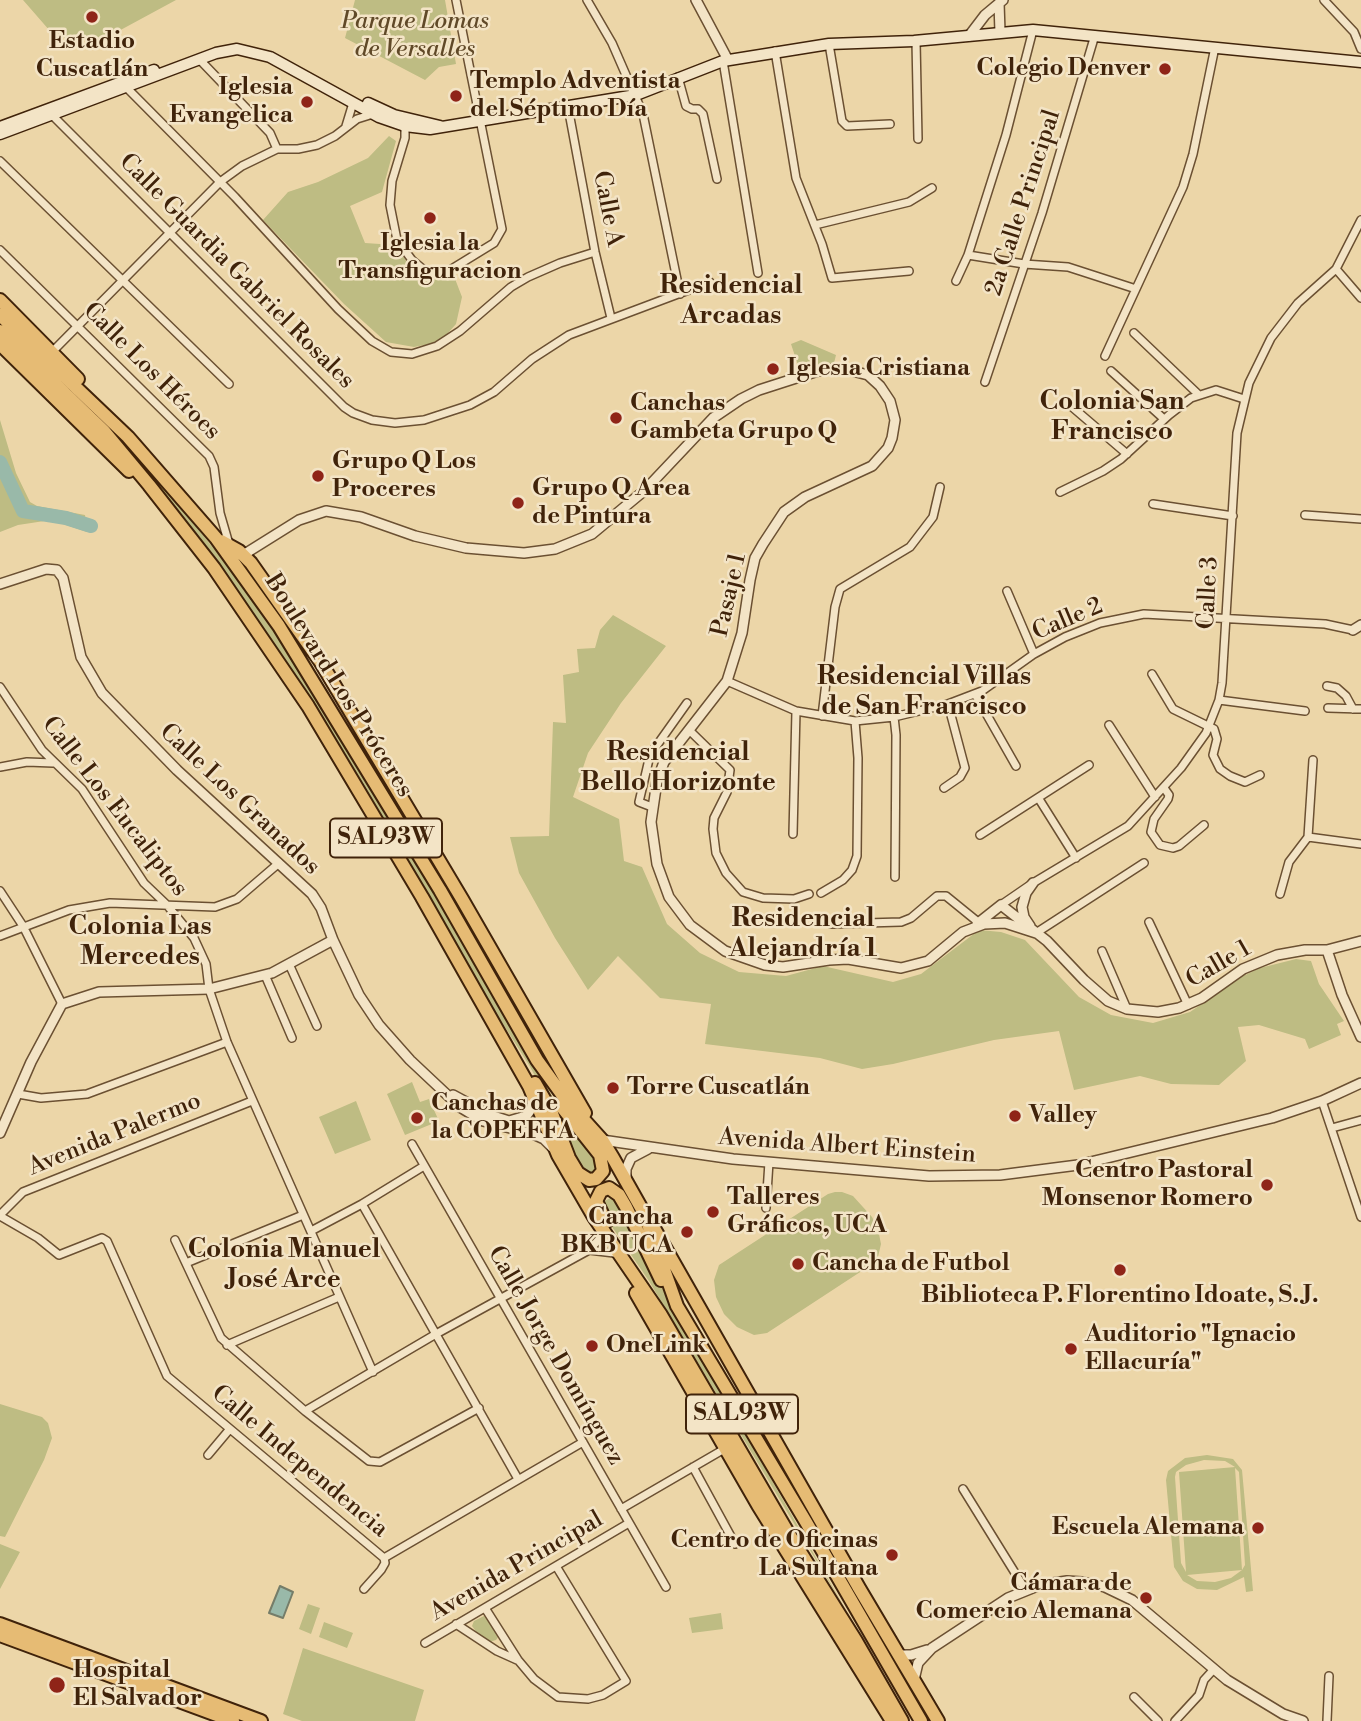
<!DOCTYPE html>
<html>
<head>
<meta charset="utf-8">
<style>
	body { margin:0 }
	canvas { display:block; background:#ecd6a8 }
</style>
</head>
<body>
<canvas width="1361" height="1721"></canvas>
<script>
const g = document.querySelector('canvas').getContext('2d');
g.lineJoin = 'round';
function fill(path, color) {
  g.fillStyle = color;
  g.fill(path, 'evenodd');
}
function toPath(rows) {
  const path = new Path2D();
  for (const r of rows) {
    path.moveTo(r[0], r[1]);
    for (let i = 2; i < r.length; i += 2) path.lineTo(r[i], r[i + 1]);
  }
  return path;
}
function stroke(path, color, width, dash) {
  g.strokeStyle = color;
  g.lineWidth = width;
  g.lineCap = dash ? 'butt' : 'round';
  g.setLineDash(dash || []);
  g.stroke(path);
}
function label(font, color, halo, rows, align = 'center') {
  g.font = font + ' "Libre Bodoni",serif';
  g.lineWidth = 5;
  g.setLineDash([]);
  g.textBaseline = 'middle';
  g.strokeStyle = halo;
  g.fillStyle = color;
  for (const [text, x, y, turn = 0] of rows) {
    g.save();
    g.translate(x, y);
    g.rotate((+turn || 0) * Math.PI / 180);
    g.textAlign = isNaN(turn) ? turn : align;
    if (halo) g.strokeText(text, 0, 0);
    g.fillText(text, 0, 0);
    g.restore();
  }
}
fill(toPath([
	[23,0,176,0,115,33,96,38,65,38,50,31],
	[355,0,445,0,456,64,439,67,425,80,345,38],
	[389,136,396,141,382,192,350,206,365,243,395,245,418,278,452,271,462,297,456,324,440,342,414,347,386,342,344,304,263,220,288,192,318,182,368,158],
	[801,340,836,355,833,367,800,371,791,344],
	[97,416,112,427,170,494,238,579,292,658,390,818,555,1101,584,1138,598,1164,595,1171,589,1173,581,1171,545,1094,529,1065,463,961,347,762],
	[0,420,16,473,30,502,37,506,85,515,87,532,51,520,18,525,0,532],
	[613,615,666,646,621,703,588,753,573,797,619,819,624,861,642,867,667,924,700,953,739,972,786,976,823,966,893,982,921,974,979,930,1001,932,1025,940,1079,997,1111,1015,1153,1023,1190,1012,1243,976,1260,968,1296,959,1311,961,1319,984,1344,1021,1337,1024,1341,1035,1309,1049,1305,1039,1259,1025,1238,1027,1246,1061,1219,1085,1171,1084,1140,1076,1074,1090,1059,1031,994,1040,893,1064,862,1069,820,1058,705,1044,711,1004,660,998,618,956,588,990,555,938,519,873,510,837,549,836,553,722,566,723,563,675,579,672,577,649,595,648,600,630],
	[412,1082,420,1102,429,1099,439,1121,405,1135,387,1094],
	[356,1101,371,1140,335,1154,319,1117],
	[835,1192,842,1192,853,1196,872,1217,878,1229,881,1244,877,1261,767,1333,754,1335,737,1327,724,1314,716,1297,714,1280,719,1265,828,1194],
	[612,1197,616,1199,654,1274,847,1612,649,1281,610,1224,603,1202],
	[0,1404,42,1417,48,1423,52,1438,44,1460,5,1537,0,1536],
	[1207,1455,1233,1459,1242,1470,1253,1591,1246,1592,1244,1577,1217,1590,1197,1589,1183,1581,1174,1567,1166,1480,1168,1471,1185,1458],
	[1204,1460,1225,1461,1235,1467,1179,1472,1186,1572,1181,1563,1175,1477,1176,1472,1186,1465],
	[1235,1468,1239,1472,1245,1565,1242,1570],
	[1242,1570,1231,1578,1215,1582,1197,1581,1187,1575],
	[0,1544,20,1552,0,1589],
	[308,1604,320,1608,311,1634,299,1629],
	[721,1613,723,1629,692,1633,689,1618],
	[484,1616,488,1618,499,1636,496,1640,489,1642,480,1637,472,1626,474,1621],
	[324,1622,353,1633,347,1648,319,1637],
	[303,1648,424,1690,415,1721,302,1721,283,1714]
]), '#bebc83');
const water = toPath([
	[280,1586,293,1592,283,1618,269,1613,280,1586]
]);
fill(water, '#99b9a9');
stroke(water, '#757d69', 2);
stroke(toPath([
	[0,462,23,511,66,518,91,526]
]), '#99b9a9', 14);
const minor = toPath([
	[587,0,612,43,643,114,680,294],
	[1324,0,1354,32,1361,49],
	[916,41,918,139],
	[829,44,842,121,847,126,890,124],
	[775,51,796,178,822,244,832,278,909,271],
	[200,60,270,133,277,149],
	[723,61,758,273],
	[678,77,686,106,692,109,698,109,703,114,717,179],
	[127,88,235,197,338,309,372,341,391,352,412,354,437,346,460,331,511,287,528,277,560,263,595,252],
	[568,107,595,252,611,318],
	[52,115,344,407,353,413,372,420,395,423,424,420,470,405,494,392,532,359,569,335,710,282],
	[346,126,353,103],
	[405,126,405,138,392,181,390,205,397,240,412,260,430,275,450,270,494,243,502,229,456,0],
	[0,161,229,384],
	[815,225,909,202,932,188],
	[0,250,209,456,214,467,220,513,229,544],
	[968,255,1024,264,1068,267,1136,289],
	[1336,269,1361,298],
	[956,281,968,255,1006,135,1033,30],
	[1134,333,1199,395],
	[53,351,220,182,242,166,277,149,298,149,317,145,335,136,357,119,373,114],
	[1105,356,1183,187,1193,154,1215,47],
	[1111,371,1164,419],
	[985,382,1042,213,1095,35],
	[1071,406,1127,454],
	[1060,492,1103,471,1121,459,1169,415,1191,398,1216,390,1244,399],
	[1153,504,1233,516],
	[1305,515,1361,519],
	[1007,591,1034,654],
	[1152,674,1173,709,1214,729,1217,739,1213,755,1220,769,1230,776,1245,782,1260,775],
	[727,681,796,711,855,721,894,717,948,704,982,691,1034,654,1065,637,1100,623,1144,614,1325,624,1353,630],
	[1327,686,1337,688,1346,696,1353,709],
	[0,687,42,750,82,789,144,883,167,905,194,938,206,964,209,989,227,1042,373,1372],
	[975,694,1016,766],
	[1219,700,1305,711],
	[1328,708,1361,709],
	[822,716,835,607,840,589,910,547,933,517,940,487],
	[894,717,896,735,895,877],
	[1109,725,1155,797],
	[689,730,730,770,727,792,714,818,713,829,716,853,726,873,743,892,763,898,794,899,809,894],
	[0,767,27,762,53,763],
	[944,788,960,777,965,768,948,704],
	[1164,788,1169,795,1168,799,1154,819,1151,832,1160,845,1173,848,1179,846,1204,825],
	[1039,799,1076,858],
	[652,807,639,802,650,755,687,703],
	[793,834,796,711],
	[980,835,1089,765],
	[1308,837,1361,844],
	[0,891,23,926,62,1004],
	[821,893,843,880,852,870,857,856,858,758,855,721],
	[1280,894,1289,862,1308,837,1313,760],
	[1001,905,1033,883,1128,826,1181,768,1206,733,1219,700,1222,683,1237,433,1249,383,1271,338,1298,303,1336,269,1361,220],
	[1149,922,1188,1005],
	[831,924,901,922,911,918,937,896,946,896,978,922],
	[1036,933,1144,863],
	[0,936,69,910,110,903,215,907,237,899,279,863],
	[1102,951,1127,1009],
	[289,964,317,1026],
	[265,975,292,1038],
	[18,1094,41,1098,87,1094,227,1042],
	[1322,1101,1361,1217],
	[1332,1128,1361,1120],
	[412,1144,666,1587],
	[362,1204,518,1479],
	[766,1208,769,1162],
	[0,1215,23,1192,252,1101],
	[0,1216,38,1238,59,1255,102,1238,107,1241,167,1376,384,1558],
	[311,1231,362,1204,424,1166],
	[175,1240,221,1338,305,1411,369,1461,380,1462,479,1408],
	[589,1250,614,1253],
	[186,1263,303,1215],
	[227,1345,339,1297],
	[305,1411,436,1334,589,1250,604,1234],
	[208,1455,229,1430],
	[693,1467,735,1544],
	[963,1489,1025,1589],
	[621,1509,726,1448],
	[384,1558,583,1442],
	[364,1589,381,1570,385,1563,384,1558],
	[485,1608,518,1660,534,1679,558,1697,588,1699,603,1695,626,1681,556,1566],
	[456,1624,497,1651,517,1660],
	[425,1643,629,1523],
	[1134,1697,1158,1721],
	[1175,1721,1199,1695,1204,1680,1214,1669],
	[1327,1721,1329,1676]
]);
const tertiary = toPath([
	[696,0,728,60],
	[999,3,1000,32],
	[969,36,985,15,1003,0],
	[243,555,299,520,326,511,361,517,415,536,466,548,524,553,555,549,592,534,645,490,713,418,741,399,759,390,818,371,841,368,868,375,880,386,890,401,895,420,892,438,888,448,872,466,805,497,784,512,763,544,755,558,750,580,742,633,727,681,664,762,657,781,651,822,657,864,669,897,690,925,725,951,765,965,783,967,829,960,848,959,901,968,928,961,963,932,984,924,1005,923,1036,933],
	[0,584,46,569,57,570,63,578,81,657,102,693,177,770,312,894,321,908,333,940,359,995,379,1025,410,1060,460,1107,483,1121,533,1134,544,1139,552,1147],
	[1353,630,1361,625],
	[977,924,1001,905,1047,941,1084,980,1108,1001,1127,1009,1158,1012,1179,1008,1202,998,1243,969,1277,955,1305,950,1327,950,1361,941],
	[1030,926,1024,917,1022,907,1026,893,1033,883],
	[1327,950,1342,995,1361,1037],
	[453,1095,490,1115,509,1121,526,1116,532,1108,532,1098],
	[0,1133,31,1062,62,1004,99,992,209,989,272,973,333,940],
	[602,1140,733,1159,929,1176,1000,1175,1078,1165,1272,1118,1322,1101,1361,1083],
	[626,1179,626,1169,631,1158,648,1149],
	[897,1652,902,1655,911,1655,927,1650],
	[914,1680,918,1663,932,1648,1008,1598,1040,1585,1067,1581,1082,1582,1105,1587,1132,1600,1227,1680,1283,1714,1303,1721]
]);
const secondary = toPath([
	[368,103,394,115,440,126],
	[0,127,154,70],
	[0,134,216,53,237,49,270,57,379,117,405,126,430,129,636,95,723,61,829,44,914,41,1033,30,1361,62]
]);
const trunk = toPath([
	[0,300,78,379],
	[0,315,128,437,216,538,279,626,440,890,537,1060,566,1100,602,1140,613,1158,644,1213,677,1306,806,1522,921,1721],
	[0,331,104,431,149,485,214,568,308,706,422,897,529,1086,558,1155,594,1217,661,1315,787,1531,856,1641,902,1721],
	[0,344,129,471],
	[221,541,239,551,251,563,320,661,462,899,585,1113],
	[535,1083,551,1111,569,1158,578,1173,589,1180,596,1179,603,1171,600,1155,561,1106],
	[606,1222,596,1201,601,1191,609,1188,619,1195,626,1207,661,1280],
	[655,1230,859,1588,938,1721],
	[636,1293,758,1505,892,1721],
	[0,1624,261,1721],
	[0,1635,233,1721]
]);
stroke(minor, '#6b5032', 10);
stroke(tertiary, '#6b5032', 12);
stroke(secondary, '#40230a', 13);
stroke(trunk, '#40230a', 16);
stroke(minor, '#f3e4c6', 7);
stroke(tertiary, '#f3e4c6', 9);
stroke(secondary, '#f3e4c6', 10);
stroke(trunk, '#e6bb74', 12);
for (const [x, y, r, color] of [
	[92,17,7,"#8f2418"],
	[1165,69,7,"#8f2418"],
	[456,96,7,"#8f2418"],
	[307,102,7,"#8f2418"],
	[430,218,7,"#8f2418"],
	[773,369,7,"#8f2418"],
	[616,418,7,"#8f2418"],
	[318,476,7,"#8f2418"],
	[518,503,7,"#8f2418"],
	[613,1088,7,"#8f2418"],
	[1015,1116,7,"#8f2418"],
	[417,1118,7,"#8f2418"],
	[1267,1185,7,"#8f2418"],
	[713,1212,7,"#8f2418"],
	[687,1232,7,"#8f2418"],
	[798,1264,7,"#8f2418"],
	[1120,1270,7,"#8f2418"],
	[592,1346,7,"#8f2418"],
	[1071,1349,7,"#8f2418"],
	[1258,1528,7,"#8f2418"],
	[892,1555,7,"#8f2418"],
	[1146,1598,7,"#8f2418"],
	[57,1685,9,"#8f2418"]
]) {
  const dot = new Path2D();
  dot.arc(x, y, r, 0, 2 * Math.PI);
  g.fillStyle = color;
  g.fill(dot);
  stroke(dot, '#f3e4c6', 2.5);
}
for (const [x, y, w] of [
	[386,838,112],
	[742,1414,112]
]) {
  const box = new Path2D();
  box.roundRect(x - w / 2, y - 19.5, w, 39, 5);
  g.fillStyle = '#f3e4c6';
  g.fill(box);
  stroke(box, '#40230a', 2);
}
label('bold 23px', '#40230a', null, [
	["SAL93W",386,838],
	["SAL93W",742,1414]
]);
label('italic 24px', '#604928', '#f3e4c6', [
	["Parque Lomas",415,22],
	["de Versalles",415,50]
]);
label('bold 24px', '#40230a', '#f3e4c6', [
	["Estadio",92,42,"center"],
	["Cuscatlán",92,70,"center"],
	["Colegio Denver",1151,69,"right"],
	["Templo Adventista",470,82],
	["del Séptimo Día",470,110],
	["Iglesia",293,88,"right"],
	["Evangelica",293,116,"right"],
	["Iglesia la",430,244,"center"],
	["Transfiguracion",430,272,"center"],
	["Iglesia Cristiana",787,369],
	["Canchas",630,404],
	["Gambeta Grupo Q",630,432],
	["Grupo Q Los",332,462],
	["Proceres",332,490],
	["Grupo Q Area",532,489],
	["de Pintura",532,517],
	["Torre Cuscatlán",627,1088],
	["Canchas de",431,1104],
	["la COPEFFA",431,1132],
	["Valley",1029,1116],
	["Centro Pastoral",1253,1171,"right"],
	["Monsenor Romero",1253,1199,"right"],
	["Talleres",727,1198],
	["Gráficos, UCA",727,1226],
	["Cancha",673,1218,"right"],
	["BKB UCA",673,1246,"right"],
	["Cancha de Futbol",812,1264],
	["Biblioteca P. Florentino Idoate, S. J.",1120,1296,"center"],
	["Auditorio \"Ignacio",1085,1335],
	["Ellacuría\"",1085,1363],
	["OneLink",606,1346],
	["Escuela Alemana",1244,1528,"right"],
	["Centro de Oficinas",878,1541,"right"],
	["La Sultana",878,1569,"right"],
	["Cámara de",1132,1584,"right"],
	["Comercio Alemana",1132,1612,"right"],
	["Hospital",73,1671],
	["El Salvador",73,1699]
], 'left');
label('24px', '#40230a', '#f3e4c6', [
	["2a Calle Principal",1024,203,-72],
	["Calle A",607,209,79],
	["Calle Guardia Gabriel Rosales",236,272,45],
	["Calle Los Héroes",151,372,45],
	["Calle 3",1209,593,-87],
	["Pasaje 1",730,595,-77],
	["Calle 2",1068,620,-23],
	["Boulevard Los Próceres",338,686,58],
	["Calle Los Granados",239,800,43],
	["Calle Los Eucaliptos",114,807,52],
	["Calle 1",1219,965,-30],
	["Avenida Palermo",115,1135,-22],
	["Avenida Albert Einstein",847,1147,4],
	["Calle Jorge Domínguez",555,1356,60],
	["Calle Independencia",299,1462,40],
	["Avenida Principal",517,1567,-30]
]);
label('bold 26px', '#40230a', '#f3e4c6', [
	["Residencial",731,287],
	["Arcadas",731,317],
	["Colonia San",1112,403],
	["Francisco",1112,433],
	["Residencial Villas",924,678],
	["de San Francisco",924,708],
	["Residencial",678,754],
	["Bello Horizonte",678,784],
	["Residencial",803,920],
	["Alejandría 1",803,950],
	["Colonia Las",140,928],
	["Mercedes",140,958],
	["Colonia Manuel",284,1251],
	["José Arce",284,1281]
]);
</script>
</body>
</html>
